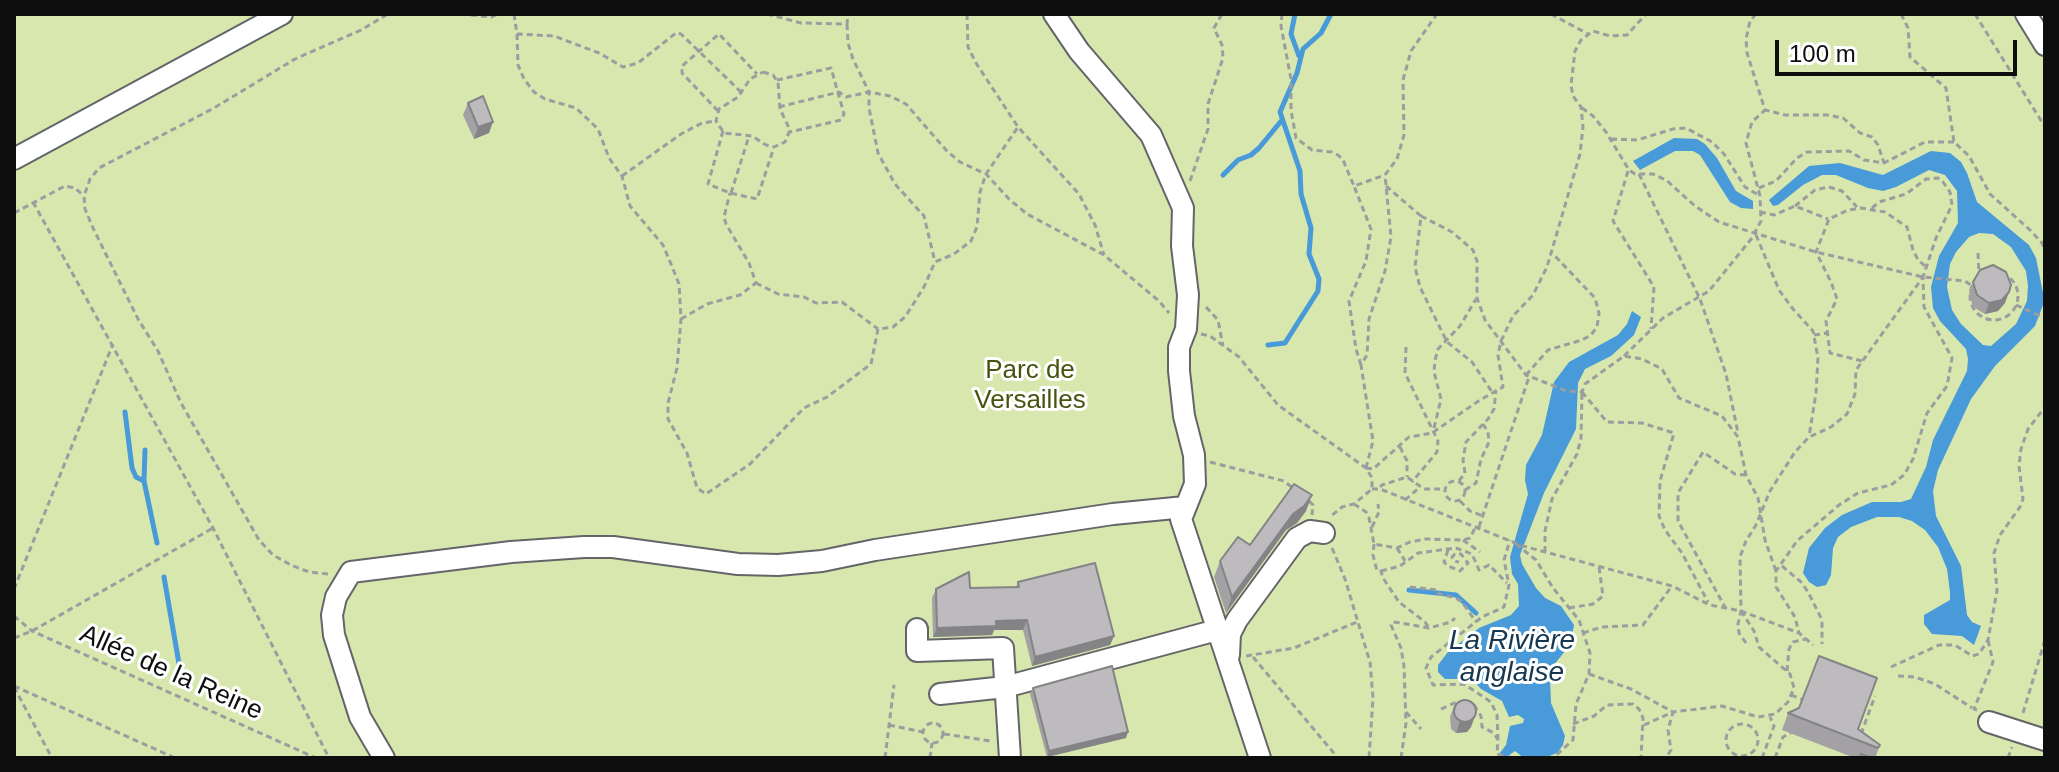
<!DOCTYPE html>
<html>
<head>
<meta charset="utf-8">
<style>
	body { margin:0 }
	#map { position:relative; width:2059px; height:772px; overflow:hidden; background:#edeff2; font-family:Helvetica,sans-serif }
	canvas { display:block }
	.frame { position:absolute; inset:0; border:16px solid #0e0e0f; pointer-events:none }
	.scale { position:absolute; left:1775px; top:40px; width:242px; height:36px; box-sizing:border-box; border:4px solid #0e0e0f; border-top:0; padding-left:10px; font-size:24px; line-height:28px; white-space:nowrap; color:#0e0e0f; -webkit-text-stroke:6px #fff; paint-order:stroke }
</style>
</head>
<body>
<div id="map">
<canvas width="2059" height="772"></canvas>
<div class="frame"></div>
<div class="scale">100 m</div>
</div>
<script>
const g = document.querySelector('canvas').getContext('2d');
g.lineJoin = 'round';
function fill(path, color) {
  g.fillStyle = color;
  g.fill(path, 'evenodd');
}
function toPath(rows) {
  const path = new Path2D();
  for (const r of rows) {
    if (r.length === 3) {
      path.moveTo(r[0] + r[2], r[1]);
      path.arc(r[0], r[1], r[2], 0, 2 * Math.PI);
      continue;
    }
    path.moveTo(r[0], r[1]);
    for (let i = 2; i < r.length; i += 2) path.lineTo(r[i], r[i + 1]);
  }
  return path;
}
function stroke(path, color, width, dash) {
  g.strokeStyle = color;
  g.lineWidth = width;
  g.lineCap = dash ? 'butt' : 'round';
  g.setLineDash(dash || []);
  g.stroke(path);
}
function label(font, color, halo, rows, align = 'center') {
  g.font = font + ' Helvetica,sans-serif';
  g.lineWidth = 6;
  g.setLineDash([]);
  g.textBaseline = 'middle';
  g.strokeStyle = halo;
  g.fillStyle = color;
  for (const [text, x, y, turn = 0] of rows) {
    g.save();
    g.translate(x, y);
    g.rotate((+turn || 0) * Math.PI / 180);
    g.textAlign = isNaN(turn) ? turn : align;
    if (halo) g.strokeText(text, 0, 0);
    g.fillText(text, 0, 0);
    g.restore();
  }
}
fill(toPath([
	[14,14,2045,14,2045,758,14,758]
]), '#d7e7ae');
fill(toPath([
	[1674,138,1697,139,1705,144,1717,158,1736,191,1753,201,1753,209,1741,208,1730,202,1700,155,1693,151,1675,151,1640,170,1633,161],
	[1931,151,1950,153,1961,162,1967,173,1977,202,2029,245,2036,258,2043,293,2043,305,2035,326,1995,366,1971,399,1938,470,1933,491,1936,516,1961,566,1967,615,1972,622,1981,626,1974,645,1962,636,1932,634,1924,624,1924,615,1950,600,1950,592,1947,569,1938,547,1925,530,1912,521,1899,517,1877,517,1851,527,1838,537,1833,548,1831,575,1826,585,1817,587,1809,582,1803,573,1809,548,1825,528,1842,515,1872,502,1901,502,1911,499,1926,467,1933,440,1967,371,1968,359,1966,349,1940,321,1933,308,1931,287,1939,256,1958,223,1957,191,1945,175,1929,170,1896,187,1883,191,1868,188,1836,175,1822,175,1803,185,1778,205,1773,206,1769,200,1809,166,1840,163,1883,175],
	[1979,233,1993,234,2011,247,2026,271,2028,286,2027,301,2016,324,1991,346,1983,345,1961,324,1952,310,1947,287,1950,264,1956,252,1969,237],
	[1632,311,1641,317,1634,335,1611,356,1585,369,1578,383,1576,429,1544,493,1520,555,1522,564,1536,588,1545,598,1561,606,1574,625,1570,645,1553,666,1550,678,1551,703,1565,736,1563,745,1557,753,1544,758,1524,758,1515,751,1505,758,1496,758,1506,745,1510,726,1523,723,1524,719,1518,715,1509,717,1502,701,1481,689,1472,679,1445,679,1438,672,1438,665,1448,652,1479,628,1511,615,1519,606,1518,584,1512,574,1510,557,1528,494,1525,480,1526,465,1542,435,1554,382,1569,362,1618,335,1627,324]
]), '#489ad8');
stroke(toPath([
	[1295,14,1291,34,1299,56],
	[1223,175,1238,160,1251,155,1259,148,1282,120],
	[1268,345,1285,343,1318,291,1319,279,1309,254,1311,228,1301,194,1300,171,1280,112,1297,73,1303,49,1321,33,1331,14],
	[125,412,132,468,136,477,144,481,157,543],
	[144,481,145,450],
	[164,577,182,681],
	[1409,590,1456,595,1476,613]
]), '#489ad8', 5);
const minor = toPath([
	[1054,14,1079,51,1151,135,1183,208,1182,246,1188,295,1186,329,1179,347,1179,371,1184,416,1194,455,1195,484,1181,519,1260,758],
	[2026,14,2045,45],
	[14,159,282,14],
	[917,629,917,651,1003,648,1010,758],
	[1229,655,1230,634,1237,620,1297,538,1310,531,1324,533],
	[940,694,1005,687,1217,630],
	[1989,722,2045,740],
	[384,758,360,717,334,635,332,615,336,597,351,572,511,552,584,547,613,547,738,564,778,565,822,561,875,550,1113,514,1185,507]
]);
stroke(minor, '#646568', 24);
stroke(toPath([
	[461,14,491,17,498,14],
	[514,14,517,34,554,36,599,53,623,67,638,63,676,33,681,34,742,93],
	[767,14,801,23,847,24,848,14],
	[967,14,968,47,976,63,1018,127,1079,194,1095,225,1104,255],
	[1282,14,1281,26,1291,79,1291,110,1296,138,1312,150,1332,152,1338,155,1343,160,1354,186],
	[1551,14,1588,34],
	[1756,14,1750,21,1746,39,1747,53,1765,110,1785,115,1827,115,1843,118,1860,133,1872,137,1878,145,1884,163],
	[1901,14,1908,28,1910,57,1946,88,1954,142,1969,156,1990,194,2030,230,2042,243,2045,251],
	[1975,14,2045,127],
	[847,24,848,43,853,59,869,92,869,108,878,153,895,184,924,216,935,262],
	[517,34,518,65,524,79,534,92,545,99,576,108,598,129,609,158,622,176,630,206,663,245,671,264,679,284,681,319,677,368,668,403,668,419,687,453,697,488,706,494,750,464,804,408,827,397,871,364,878,329,893,327,905,317,924,287,935,262,954,254,971,241,977,227,980,192,986,174,1018,127],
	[763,72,773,75,778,82,780,109,790,130,785,142,774,147,766,145,752,136,724,133,716,121,719,109,738,97,750,79,763,72],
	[777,80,831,68,844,114,841,120,790,132],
	[779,107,839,92,846,97,869,92,890,96,906,104,946,150,960,162,986,174,1009,199,1027,214,1104,255,1159,301,1169,313],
	[1582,108,1593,116,1606,132,1629,170,1635,174,1653,174,1666,180,1695,206,1719,222,1816,252,1923,277,1965,281,1972,286],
	[718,111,682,73,682,66,719,34,757,74],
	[723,131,708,184,730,193,757,199,774,147],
	[1611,139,1637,140,1673,129,1686,128,1712,142,1724,154,1745,187,1760,196],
	[1628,171,1613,221,1654,287,1651,329],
	[1639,174,1700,299,1726,374,1738,433],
	[622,176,681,134,702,123,716,121],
	[1190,181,1208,129,1208,104,1223,58,1222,45,1214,28,1222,14],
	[1386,186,1421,216,1415,267,1420,287,1447,342,1472,362,1492,392],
	[1759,188,1776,181,1797,158,1807,152,1849,151,1864,160,1884,163,1925,142,1954,142],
	[731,193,749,136],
	[33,202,213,528,329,758],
	[1795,206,1815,190,1829,187,1842,191,1857,207],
	[1872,208,1879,202,1906,194,1926,179,1938,178,1943,182,1950,192,1952,205,1936,238,1923,277],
	[1760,212,1774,215,1795,206,1828,219],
	[14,213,65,186,75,188,84,196],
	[1421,216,1452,232,1473,250,1477,261,1477,298,1485,320,1526,375,1567,391,1582,392,1585,384,1624,356,1642,359,1662,369,1679,398,1722,416,1738,437,1746,475,1758,498,1765,540,1776,571],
	[1756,235,1779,290,1793,309,1813,331,1818,358,1816,393,1809,437],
	[1978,253,1979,274],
	[1994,296,24],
	[756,283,778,294,804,297,816,303,842,302,878,329],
	[2016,305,2045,318],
	[1206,307,1218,320,1223,346],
	[681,319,707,304,740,295,756,283,749,263,726,224,724,217,730,193],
	[1201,334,1210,336,1239,357,1278,405,1366,468,1372,478,1372,489,1354,504,1342,507,1331,516],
	[1814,335,1828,333],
	[1406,347,1405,373,1438,441,1437,452,1412,482],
	[1624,356,1663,318,1709,291,1752,238,1761,221,1760,196,1746,143,1752,122,1765,110],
	[1862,361,1830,353,1826,321,1837,299,1831,282,1816,252,1829,219,1848,210,1861,208,1885,212,1907,227,1913,250,1918,260,1925,266],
	[1361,365,1356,349,1349,301,1366,261,1371,229,1354,186,1385,175],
	[1526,375,1548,350,1582,340,1591,335,1597,327,1599,313,1595,298,1553,254],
	[1582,392,1607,422,1642,423,1674,433,1660,481,1659,516,1665,530,1682,553,1708,602],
	[1434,428,1441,399,1434,372,1435,360,1438,349,1460,326,1476,299],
	[1400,447,1407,461,1407,477],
	[1210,462,1284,481,1294,489],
	[1366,468,1373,469,1409,437,1432,433,1480,400,1503,387,1498,355,1501,341,1513,316,1533,295,1547,267,1580,154,1583,127,1581,107,1573,96,1571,85,1575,51,1581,40,1593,31,1610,36,1627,35,1646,14],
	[1366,468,1373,441,1361,365,1367,355,1369,319,1385,271,1391,237,1385,175,1397,159,1404,135,1403,80,1411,51,1437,14],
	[1455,491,10],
	[1459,481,1465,473,1463,460,1466,442,1488,419,1494,409,1496,390],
	[1380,487,1382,485,1407,477,1424,489,1445,489],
	[1372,489,1380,489,1523,546,1672,586,1710,605,1741,611,1799,633,1813,645],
	[1465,490,1476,483,1481,459,1489,442,1488,432,1483,424],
	[1405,500,1420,487],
	[1309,501,1313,505,1312,515],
	[1460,501,1470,511,1483,516],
	[1354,504,1366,512,1369,518,1374,544,1397,548,1410,542,1426,539,1463,540,1470,538,1476,526],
	[1372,527,1379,512,1378,504],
	[1479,527,1529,377],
	[1463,540,1480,552],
	[1374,544,1373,555,1377,571,1381,571,1383,578,1399,602,1425,622,1429,628],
	[1516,544,1536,560,1553,588,1579,620,1590,653,1589,674,1576,704,1573,740,1553,758],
	[1332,548,1345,579,1370,662,1373,698,1369,758],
	[1397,548,1405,561],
	[1448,550,1444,562,1448,566,1460,571,1468,563,1461,554,1455,554,1452,557,1454,561,1459,562],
	[1545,552,1545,531,1552,499,1577,454,1581,438,1582,392],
	[1782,566,1801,582,1808,592,1822,620,1822,644],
	[1381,571,1400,566,1418,553,1456,548,1472,554,1479,570,1489,565,1507,583],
	[328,574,309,572,291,565,273,555,259,540,181,403,158,351,138,319,93,228,85,209,84,196,90,179,99,168,214,108,295,59,361,30,388,14],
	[1410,587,1438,590,1439,594,1456,598,1462,602,1476,622],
	[14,589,113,344],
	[1569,608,1593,604,1603,596,1599,567],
	[1726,609,1678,521,1678,493,1703,452,1735,474,1746,475],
	[14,616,32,631,316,758],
	[1583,633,1602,627,1643,625,1672,586],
	[14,638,32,631,213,528],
	[1746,643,1739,633,1738,624,1741,611,1740,557,1746,541,1756,525,1770,491,1795,452,1809,437,1831,427,1847,414,1855,394,1856,370,1923,277,1924,307,1952,358,1947,386,1927,413,1913,459,1904,475,1891,485,1858,493,1839,505,1797,541,1776,571,1776,587,1795,617,1799,633],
	[1246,656,1294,648,1357,622],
	[1253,657,1338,758],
	[1891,667,1939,645,1955,645,1972,656,1979,654,1988,640,1997,591,1994,553,2000,535,2020,507,2023,499,2019,466,2021,449,2028,429,2045,407],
	[1787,671,1789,649,1793,642,1806,639],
	[1589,674,1631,689,1673,712,1722,706,1758,717,1775,714,1788,702,1794,688,1790,674,1759,647,1754,631,1741,611],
	[1898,676,1915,677,1935,684,1972,708],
	[14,686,175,758],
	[14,687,52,758],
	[1791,695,1806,701],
	[1474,705,1481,716,1482,727,1494,733,1498,740,1497,754,1514,758],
	[1441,709,1459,701],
	[1977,710,1974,709,1993,662,1988,640],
	[1406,712,1421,729],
	[2023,713,2045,640],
	[933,733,10],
	[1742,740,16],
	[1573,724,1594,716,1607,705,1633,704,1639,709,1643,718,1641,758],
	[889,725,923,732],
	[1644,725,1673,712,1668,730,1671,750,1666,758],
	[944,734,991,741],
	[1861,734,1875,696],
	[1498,740,1497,715,1491,702,1464,684,1433,685,1426,668,1431,657,1482,617,1504,607,1509,585,1504,560,1510,540],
	[885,758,894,685],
	[930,758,932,743],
	[1401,758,1406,723,1404,666,1401,648,1391,625,1393,622,1401,623,1429,628,1451,622,1455,618],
	[1709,758,1710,757],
	[1762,758,1774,726,1770,717],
	[1775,758,1783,737,1791,733],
	[2008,758,2012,747]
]), '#9c9d9f', 3, [6, 4]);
stroke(minor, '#fff', 20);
fill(toPath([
	[468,103,489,133,474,139,463,115],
	[1973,282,2005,303,1998,311,1985,314,1973,307,1969,293],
	[1306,511,1297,523,1286,530,1226,613,1214,577,1220,561],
	[1018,582,1114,636,1110,645,1032,666,1023,630,994,630,992,635,933,637,932,598,936,589,1016,587],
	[1033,688,1126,738,1047,757,1030,694],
	[1454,706,1471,727,1467,732,1456,733,1451,729,1450,717],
	[1788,713,1858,729,1880,745,1875,758,1855,758,1782,730]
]), '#a3a1a3');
fill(toPath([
	[493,122,489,133,474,139,478,127],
	[2009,292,2005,303,1998,311,1985,314,1989,303],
	[1312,495,1306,511,1297,523,1286,530,1226,613,1232,597,1293,514],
	[1027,620,1023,630,994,630,992,635,933,637,937,628,996,621],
	[1114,636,1110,645,1032,666,1035,657],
	[1475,716,1471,727,1467,732,1456,733,1460,721],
	[1128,732,1126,738,1047,757,1049,751]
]), '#848385');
const building = toPath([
	[483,96,493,122,478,127,468,103,483,96],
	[1993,265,2006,272,2011,285,2009,292,2002,300,1989,303,1977,295,1973,282,1980,270,1993,265],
	[1294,484,1312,495,1304,506,1293,514,1232,597,1220,561,1238,537,1250,545,1294,484],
	[1095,563,1114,636,1035,657,1027,620,996,621,996,626,937,628,936,589,969,572,970,588,1019,587,1018,582,1095,563],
	[1819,656,1877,678,1858,729,1880,745,1878,748,1788,713,1799,708,1819,656],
	[1112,666,1128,732,1049,751,1033,688,1112,666],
	[1465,711,11],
	[1861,754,1872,758,1859,758,1861,754]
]);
fill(building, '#bdbbbe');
stroke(building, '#848385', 2);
label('26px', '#47540f', '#fff', [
	["Parc de",1030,371],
	["Versailles",1030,401]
]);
label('26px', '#0e0e0f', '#fff', [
	["Allée de la Reine",171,673,24]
]);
label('italic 28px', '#153751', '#fff', [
	["La Rivière",1512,641],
	["anglaise",1512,673]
]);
</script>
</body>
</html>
